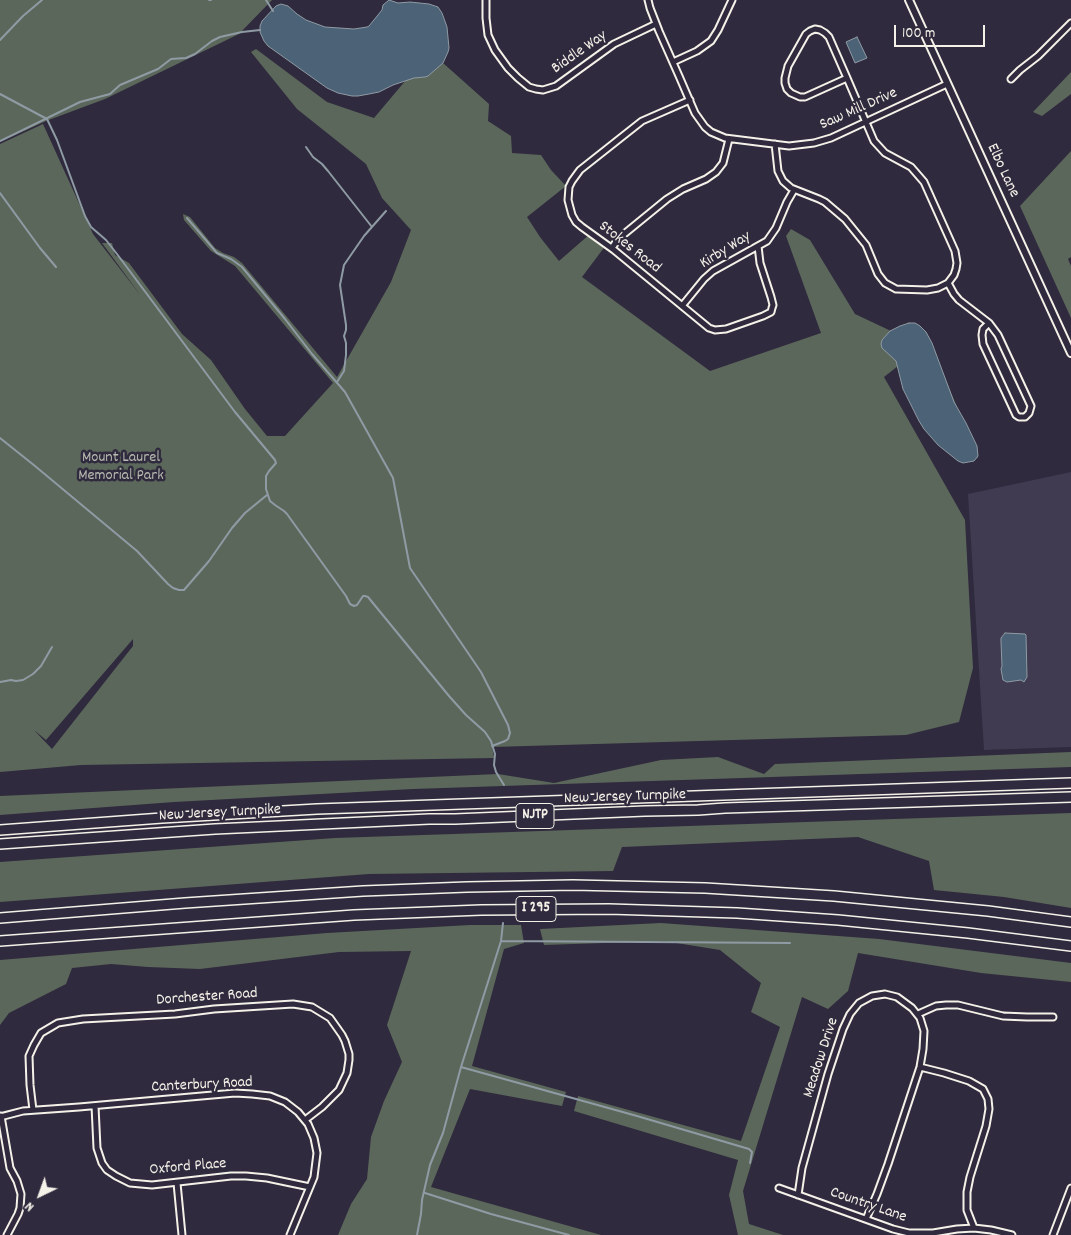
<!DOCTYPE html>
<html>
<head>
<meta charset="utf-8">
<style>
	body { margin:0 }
	#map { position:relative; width:1071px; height:1235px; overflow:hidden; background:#2f2a3d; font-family:Dekko,sans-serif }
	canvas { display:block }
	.north { position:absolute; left:15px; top:1170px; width:50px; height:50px; -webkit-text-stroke:4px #2f2a3d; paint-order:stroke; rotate:222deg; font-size:14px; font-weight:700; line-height:20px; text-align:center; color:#f4f1e8 }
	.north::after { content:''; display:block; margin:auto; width:18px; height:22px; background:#f4f1e8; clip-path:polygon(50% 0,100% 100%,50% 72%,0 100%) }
	.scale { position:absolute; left:894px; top:25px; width:91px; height:22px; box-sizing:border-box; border:2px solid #f4f1e8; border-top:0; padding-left:6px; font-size:15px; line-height:18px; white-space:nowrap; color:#f4f1e8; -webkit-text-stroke:4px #2f2a3d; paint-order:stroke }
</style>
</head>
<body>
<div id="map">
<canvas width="1071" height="1235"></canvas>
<div class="north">N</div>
<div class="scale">100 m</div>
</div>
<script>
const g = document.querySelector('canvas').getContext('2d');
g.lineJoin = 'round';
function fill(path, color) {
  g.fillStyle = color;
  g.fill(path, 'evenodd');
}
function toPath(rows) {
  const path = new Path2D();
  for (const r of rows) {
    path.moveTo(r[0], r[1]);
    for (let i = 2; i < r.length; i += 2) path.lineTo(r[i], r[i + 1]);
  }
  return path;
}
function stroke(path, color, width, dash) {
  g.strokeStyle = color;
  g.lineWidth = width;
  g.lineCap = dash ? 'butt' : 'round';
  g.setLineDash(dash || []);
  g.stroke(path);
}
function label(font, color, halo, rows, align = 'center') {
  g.font = font + ' Dekko,sans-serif';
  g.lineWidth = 5;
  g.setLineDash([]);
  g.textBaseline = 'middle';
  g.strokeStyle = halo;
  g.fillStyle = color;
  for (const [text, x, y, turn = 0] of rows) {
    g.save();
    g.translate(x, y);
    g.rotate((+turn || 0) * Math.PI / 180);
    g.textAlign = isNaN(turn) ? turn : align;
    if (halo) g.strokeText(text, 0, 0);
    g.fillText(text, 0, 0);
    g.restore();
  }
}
fill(toPath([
	[1071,472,1071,747,984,750,968,494]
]), '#403b51');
fill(toPath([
	[0,0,272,0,239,34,105,99,46,121,0,142],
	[256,49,327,102,374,118,406,80,443,63,489,104,488,121,511,136,512,153,541,155,551,170,566,186,527,217,540,237,559,261,590,234,606,245,582,277,710,371,821,333,786,236,791,229,810,240,855,314,891,331,912,323,926,332,978,458,958,461,924,429,898,366,884,377,965,520,973,668,959,722,906,735,492,747,494,758,81,765,0,772,0,144,43,124,93,234,141,296,102,243,112,243,115,255,129,263,182,334,211,360,245,409,267,436,285,436,333,383,235,266,211,251,184,220,183,214,190,217,215,248,223,253,234,257,242,263,337,377,391,282,411,230,382,198,366,164,297,109,251,52],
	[133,639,133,646,52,749,34,730,46,740],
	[1071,72,1071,94,1042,116,1033,112],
	[1071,151,1071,257,1068,259,1071,266,1071,318,1020,206],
	[1071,752,1071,767,413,789,174,802,0,815,0,796,498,774,554,783,661,760,718,757,764,774,775,764],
	[1071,813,1071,908,1004,897,934,890,929,861,858,837,622,847,613,871,369,874,0,902,0,862,335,838],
	[661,923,879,939,1071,963,1071,982,981,973,858,953,848,991,828,1009,802,997,743,1191,749,1224,783,1235,738,1235,729,1195,738,1160,574,1111,578,1096,741,1141,780,1027,751,1012,761,983,720,950,664,941,544,945,540,929],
	[470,925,521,925,524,943,504,949,472,1066,566,1092,562,1106,470,1089,431,1187,601,1235,338,1235,351,1204,367,1179,371,1137,384,1101,402,1062,387,1025,411,951,339,952,200,969,148,967,111,964,72,968,66,984,9,1013,0,1025,0,960,327,933]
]), '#5c675b');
const water = toPath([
	[389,0,398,3,410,2,429,4,438,7,442,13,447,27,449,48,448,52,443,63,428,76,425,77,414,78,393,85,379,92,369,94,358,96,352,96,338,93,327,88,268,46,264,41,260,32,260,26,262,21,276,6,281,4,288,6,297,14,306,20,325,27,354,29,367,27,369,26,382,10,383,5,389,0],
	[857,37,867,58,855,63,846,42,857,37],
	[909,323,915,323,920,326,926,332,932,343,954,402,966,423,977,446,978,456,974,461,963,463,958,461,938,445,924,429,919,421,903,389,896,361,882,348,881,344,882,340,890,331,900,326,909,323],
	[1005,633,1025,634,1026,635,1027,677,1024,682,1021,680,1007,682,1003,680,1001,669,1002,666,1001,642,1001,638,1005,633]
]);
fill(water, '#4c6277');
stroke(water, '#8f9ba4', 1);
stroke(toPath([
	[209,0,211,0],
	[266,0,273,11],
	[0,40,23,16,42,0],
	[0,94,47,119,57,140,85,216,91,227,106,240,117,254,235,412,275,460,276,463,269,471,266,476,266,489,270,501,275,505,284,511,287,514,346,596,350,604,354,606,357,605,363,596,365,596,368,597,449,696,466,715,485,732,491,741,495,754,494,765,496,772,504,785],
	[0,141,80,102,110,94,120,85,158,69,171,59,186,58,195,54,212,41,220,37,242,32,260,30],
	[306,147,313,157,322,164,328,171,372,227],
	[0,193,40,248,56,267],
	[187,218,217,253,231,259,242,267,285,319,312,354,345,392,393,478,410,568,481,672,508,725,510,733,508,739,505,741,492,746],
	[337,382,344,371,346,355,346,343,344,336,346,330,346,325,340,285,344,265,364,236,386,211],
	[0,438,35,466,137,551,168,584,173,588,179,590,184,590,209,561,232,528,245,513,267,495],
	[0,682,11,680,16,681,23,680,33,674,41,666,52,647],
	[501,941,790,943],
	[461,1067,637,1116,749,1149,752,1152,750,1163],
	[425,1193,491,1214,569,1235],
	[417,1235,421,1214,422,1200,430,1165,443,1133,461,1067,501,941,503,923]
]), '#8f9ba4', 2);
const minor = toPath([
	[486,0,486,18,488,35,495,50,508,68,518,78,529,87,536,89,543,90,556,86,614,44,656,24],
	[648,0,650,8,659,31,679,76,695,113,705,127,711,132,725,138,789,146,814,143,831,138,947,84],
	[673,62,697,51,711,41,718,30,732,0],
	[1011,79,1020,70,1038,56,1071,23],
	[690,100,642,121,580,170,572,181,569,187,568,200,572,215,576,222,582,227,614,250,709,328,715,330,726,329,763,316,771,312,772,308,773,305,771,297,760,263,758,246],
	[775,144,778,171,783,181,791,188,819,199,825,202,845,219,866,245,878,274,885,283,896,289,927,290,938,288,948,283,954,275,956,269,957,263,955,251,924,182,911,167,885,153,874,141,847,78,829,37,825,33,820,30,815,29,810,31,806,34,788,66,785,78,785,83,787,89,791,93,800,97,805,97,847,78],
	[612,248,618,239,667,199,683,189,706,179,716,172,723,163,729,139],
	[948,283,954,294,959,300,989,323,998,335,1031,406,1029,413,1025,417,1019,417,1016,415,983,344,982,335,983,329,989,323],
	[682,306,704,279,713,271,767,241,776,228,787,202,794,190],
	[918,1014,936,1006,946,1005,958,1005,1003,1016,1027,1017,1053,1017],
	[920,1067,944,1073,969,1081,983,1089,988,1099,989,1109,986,1126,970,1177,967,1192,967,1210,974,1228],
	[95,1106,97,1148,102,1163,107,1170,116,1176,130,1183,152,1185,231,1176,246,1176,267,1178,310,1187],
	[33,1110,30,1085,29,1056,34,1045,41,1033,58,1023,83,1019,175,1014,214,1009,293,1004,312,1007,330,1018,342,1035,345,1041,349,1054,349,1060,347,1073,339,1090,322,1107,305,1120],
	[1,1116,10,1168,17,1181,21,1194,20,1208,18,1214,7,1235],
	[0,1117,23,1111,79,1107,235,1093,252,1094,270,1096,285,1102,298,1112,308,1124,314,1138,317,1153,314,1177,290,1235],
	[177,1183,182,1235],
	[779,1188,893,1229,909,1233,933,1233,957,1229,974,1228,991,1230,1012,1235],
	[798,1195,802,1168,828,1074,843,1029,850,1014,859,1003,872,996,885,994,897,997,912,1008,920,1018,924,1031,923,1049,920,1067,888,1164,877,1194,866,1219],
	[1053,1235,1071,1188]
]);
const tertiary = toPath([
	[909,0,1071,353]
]);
const motorway = toPath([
	[0,830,162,818,317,809,1071,783],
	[0,844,215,829,429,819,455,819,645,811,698,810,725,808,1071,797],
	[0,918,185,903,363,891,467,887,573,885,705,888,834,896,988,911,1071,922],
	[0,941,354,915,481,910,609,909,737,913,838,920,968,933,1071,946]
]);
stroke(minor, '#f4f1e8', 9);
stroke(tertiary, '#f4f1e8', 10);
stroke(motorway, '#f4f1e8', 12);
stroke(minor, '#2f2a3d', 5);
stroke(tertiary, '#2f2a3d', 6);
stroke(motorway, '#2f2a3d', 9);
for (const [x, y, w] of [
	[535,816,38],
	[536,909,40]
]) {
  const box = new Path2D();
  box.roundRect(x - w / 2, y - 12.5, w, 25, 4);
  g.fillStyle = '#2f2a3d';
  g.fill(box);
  stroke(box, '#f4f1e8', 1);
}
label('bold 15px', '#f4f1e8', null, [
	["NJTP",535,816],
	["I 295",536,909]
]);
label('16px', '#f4f1e8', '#2f2a3d', [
	["Biddle Way",580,53,-35],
	["Saw Mill Drive",859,110,-24],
	["Elbo Lane",1002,171,65],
	["Stokes Road",629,248,38],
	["Kirby Way",726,251,-32],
	["New Jersey Turnpike",625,798,-2],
	["New Jersey Turnpike",220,814,-3],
	["Dorchester Road",207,998,-4],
	["Meadow Drive",822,1058,-72],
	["Canterbury Road",202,1086,-3],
	["Oxford Place",188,1168,-5],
	["Country Lane",868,1206,19]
]);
label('16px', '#b7bab0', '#2f2a3d', [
	["Mount Laurel",121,459],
	["Memorial Park",121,477]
]);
</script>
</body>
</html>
